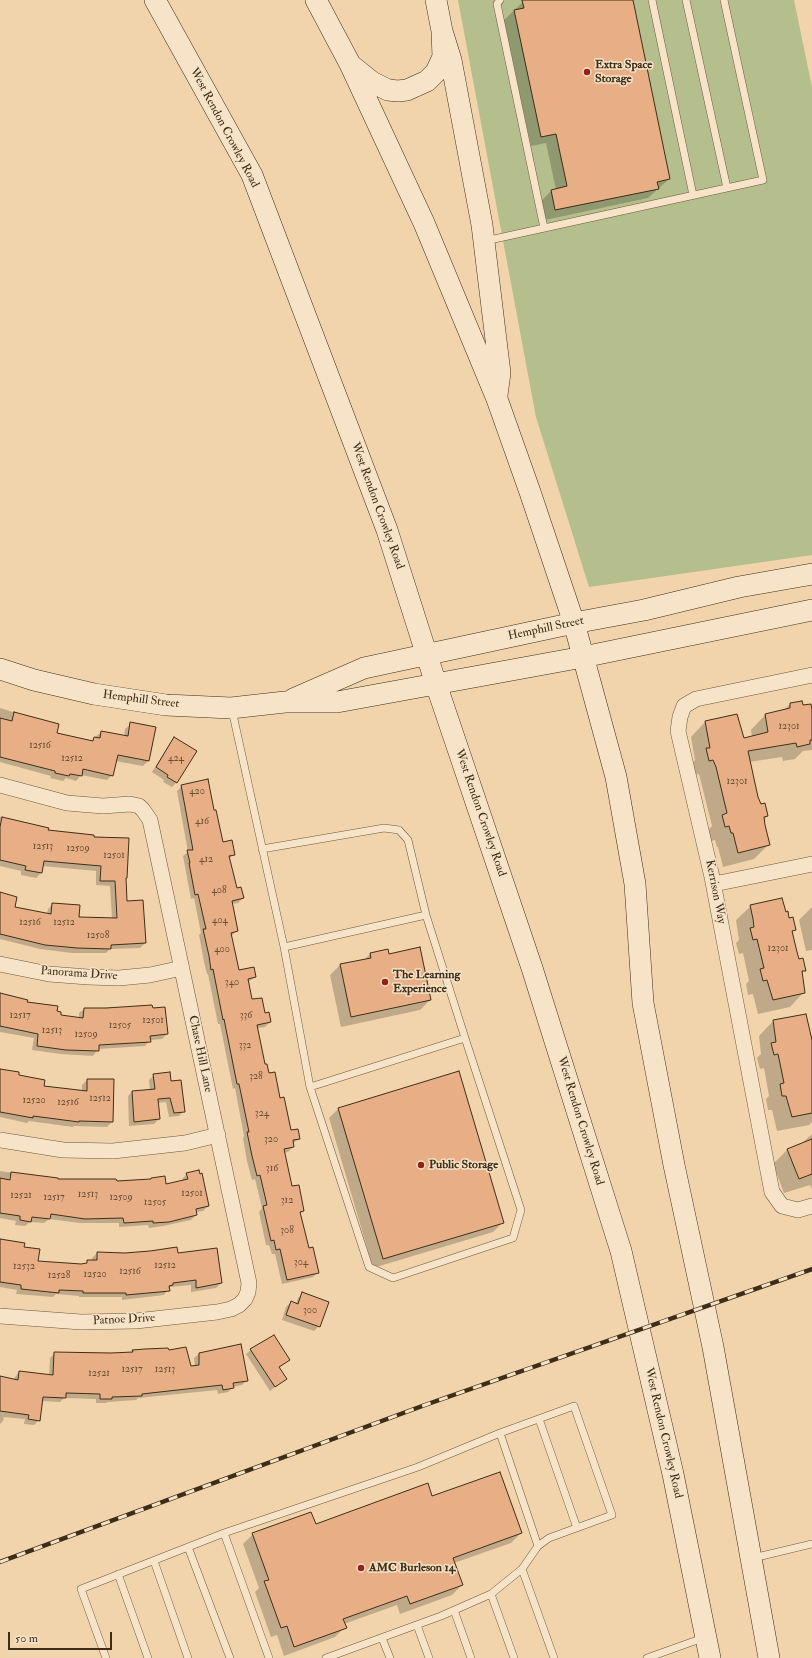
<!DOCTYPE html>
<html>
<head>
<meta charset="utf-8">
<style>
	body { margin:0 }
	#map { position:relative; width:812px; height:1658px; overflow:hidden; background:#f1d4ab; font-family:"IM FELL Double Pica",serif }
	canvas { display:block }
	.scale { position:absolute; left:8px; top:1632px; width:104px; height:18px; box-sizing:border-box; border:2px solid #3e2e17; border-top:0; padding-left:5px; font-size:12px; line-height:14px; white-space:nowrap; color:#3e2e17; -webkit-text-stroke:3px #f6e3c8; paint-order:stroke }
</style>
</head>
<body>
<div id="map">
<canvas width="812" height="1658"></canvas>
<div class="scale">50 m</div>
</div>
<script>
const g = document.querySelector('canvas').getContext('2d');
g.lineJoin = 'round';
function fill(path, color) {
  g.fillStyle = color;
  g.fill(path, 'evenodd');
}
function toPath(rows) {
  const path = new Path2D();
  for (const r of rows) {
    path.moveTo(r[0], r[1]);
    for (let i = 2; i < r.length; i += 2) path.lineTo(r[i], r[i + 1]);
  }
  return path;
}
function stroke(path, color, width, dash) {
  g.strokeStyle = color;
  g.lineWidth = width;
  g.lineCap = dash ? 'butt' : 'round';
  g.setLineDash(dash || []);
  g.stroke(path);
}
function label(font, color, halo, rows, align = 'center') {
  g.font = font + ' "IM FELL Double Pica",serif';
  g.lineWidth = 3;
  g.setLineDash([]);
  g.textBaseline = 'middle';
  g.strokeStyle = halo;
  g.fillStyle = color;
  for (const [text, x, y, turn = 0] of rows) {
    g.save();
    g.translate(x, y);
    g.rotate((+turn || 0) * Math.PI / 180);
    g.textAlign = isNaN(turn) ? turn : align;
    if (halo) g.strokeText(text, 0, 0);
    g.fillText(text, 0, 0);
    g.restore();
  }
}
fill(toPath([
	[458,0,794,0,812,87,812,555,589,587,536,417]
]), '#b5be8d');
fill(toPath([
	[530,0,632,0,669,179,648,198,545,220,541,201,551,191,556,190,546,143,531,146,504,20,523,2],
	[790,704,802,706,812,705,812,750,803,751,795,759,783,761,782,757,749,762,757,798,767,816,764,820,769,844,754,859,723,867,718,847,717,847,715,840,711,841,708,830,712,826,699,774,694,775,692,764,695,760,691,737,705,722,744,739,752,737,751,730,765,715,783,711],
	[0,708,48,723,56,734,91,741,101,732,124,737,125,729,131,724,154,728,148,761,143,766,115,761,112,775,107,780,81,775,76,781,66,778,63,781,50,778,51,776,0,762],
	[175,738,176,783,172,787,163,782,164,780,152,772,170,743],
	[182,786,214,811,223,843,233,855,229,859,237,889,243,898,238,903,231,904,237,931,231,936,238,971,255,977,248,982,252,1001,270,1022,265,1027,257,1028,264,1065,279,1099,290,1131,299,1139,292,1144,293,1147,288,1152,284,1153,291,1188,303,1211,300,1214,308,1249,318,1272,313,1277,282,1284,275,1254,272,1254,269,1245,266,1245,259,1212,262,1208,255,1179,252,1180,247,1161,243,1138,244,1136,235,1088,233,1089,220,1024,218,1024,208,974,207,974,204,962,199,935,201,933,194,898,191,899,183,856,188,852,177,791],
	[0,817,48,829,47,831,93,838,125,878,126,903,145,943,140,948,110,949,106,953,72,953,40,949,0,939,0,893,14,907,47,914,48,909,53,904,78,918,112,919,110,886,96,885,96,871,42,866,41,873,36,878,21,875,21,871,0,866],
	[751,906,788,919,795,930,792,932,798,960,805,970,801,974,804,992,790,1007,758,1014,753,994,748,995,746,984,749,981,743,953,739,954,736,943,739,940,736,920],
	[812,907,812,950,806,951,799,920],
	[387,951,388,955,430,1000,420,1010,341,1027,330,975,340,965,364,960,370,954],
	[0,995,56,1012,60,1016,79,1019,79,1013,84,1009,167,1034,162,1039,150,1040,145,1046,98,1049,93,1056,61,1054,32,1050,34,1038,0,1032],
	[773,1021,812,1036,812,1122,809,1125,777,1131,772,1110,768,1110,766,1099,769,1096,764,1068,760,1069,757,1058,761,1054,759,1036],
	[0,1069,42,1087,82,1091,82,1085,87,1080,112,1122,107,1127,74,1126,73,1127,29,1121,27,1123,0,1117],
	[154,1075,184,1111,179,1116,169,1117,166,1102,157,1103,159,1119,154,1124,129,1126,128,1096,132,1092,150,1091,149,1080],
	[339,1108,503,1222,493,1232,373,1268,329,1118],
	[812,1134,812,1189,810,1185,784,1193,773,1164,787,1150,801,1144],
	[0,1171,57,1179,57,1180,165,1185,183,1181,182,1179,187,1174,208,1206,203,1211,196,1212,196,1215,191,1220,163,1226,149,1228,148,1225,119,1227,119,1223,80,1223,49,1219,44,1223,30,1222,25,1226,15,1225,16,1221,0,1218],
	[0,1243,23,1248,37,1262,84,1265,88,1261,92,1261,92,1258,97,1253,177,1254,221,1283,216,1288,191,1292,191,1285,170,1287,164,1295,122,1300,122,1297,79,1297,79,1296,56,1294,53,1297,16,1294,17,1290,0,1287],
	[303,1293,319,1326,314,1331,282,1320,286,1307,291,1302,296,1304,298,1298],
	[251,1350,289,1360,279,1368,285,1379,270,1391,246,1354],
	[133,1351,190,1367,195,1367,194,1358,199,1354,247,1380,242,1385,233,1387,228,1392,218,1394,217,1390,138,1398,136,1400,108,1402,106,1403,96,1403,96,1399,64,1398,60,1402,41,1401,39,1420,34,1425,24,1424,25,1419,4,1417,3,1421,0,1424,0,1377,14,1380,15,1377,19,1372,49,1376,50,1358,55,1353,111,1354,131,1353],
	[432,1498,521,1533,511,1543,454,1563,462,1585,452,1595,400,1614,397,1605,344,1624,345,1627,335,1637,284,1656,277,1635,271,1637,255,1592,259,1588,243,1544,253,1534,315,1525]
]), '#0003');
const building = toPath([
	[522,0,633,0,670,179,657,182,659,189,555,210,551,190,567,186,556,134,541,137,514,10,524,8,522,0],
	[802,701,803,705,811,704,812,710,812,740,810,740,810,744,797,747,796,743,748,751,758,797,761,804,765,803,768,816,764,817,765,825,770,845,738,853,733,833,731,833,729,826,725,827,722,815,727,813,716,767,713,760,709,761,706,748,710,748,705,721,737,714,744,738,768,732,765,714,790,708,790,703,802,701],
	[14,712,59,724,57,733,93,741,94,737,100,738,101,731,128,736,130,722,156,727,149,761,118,755,113,776,83,769,82,776,70,774,69,776,55,773,55,771,0,757,0,718,12,721,14,712],
	[174,737,197,751,177,783,167,777,168,775,156,767,174,737],
	[208,779,214,810,216,810,223,842,232,840,235,855,229,856,237,888,241,887,244,898,232,901,238,931,231,933,239,970,254,967,256,977,248,979,252,999,262,998,265,1013,269,1012,271,1022,257,1025,265,1064,267,1064,269,1073,275,1072,280,1098,284,1097,291,1130,298,1129,300,1139,293,1140,294,1147,284,1149,292,1186,299,1185,304,1211,300,1212,309,1248,313,1247,319,1273,287,1280,280,1249,276,1250,274,1240,271,1241,263,1206,267,1205,260,1175,257,1176,252,1156,247,1132,249,1132,239,1084,237,1084,224,1019,223,1020,213,969,211,970,209,956,203,929,206,929,198,894,195,895,189,863,190,863,187,850,193,850,181,785,208,779],
	[2,817,49,828,48,830,94,835,94,837,129,838,127,878,126,878,127,901,143,900,146,943,111,945,111,949,77,948,45,945,0,934,0,892,17,897,15,907,51,914,52,903,80,905,79,917,117,918,115,881,100,881,101,866,44,861,42,873,25,870,26,866,0,860,0,827,2,817],
	[782,898,786,912,788,911,789,918,793,917,796,930,792,931,797,952,799,959,803,958,806,971,802,971,805,993,773,1000,767,980,763,981,760,969,764,968,757,939,753,940,750,928,754,927,753,919,750,905,782,898],
	[420,947,431,1000,351,1017,340,964,371,958,370,953,388,949,389,954,420,947],
	[0,993,28,1000,27,1002,58,1006,57,1011,61,1012,61,1015,83,1018,84,1008,106,1008,152,1005,153,1008,165,1007,168,1034,150,1036,151,1042,99,1045,99,1051,66,1050,37,1046,38,1034,0,1026,0,993],
	[806,1014,812,1040,812,1113,792,1117,786,1096,782,1096,780,1084,784,1083,778,1054,774,1055,771,1043,776,1042,773,1020,806,1014],
	[0,1069,19,1072,19,1075,45,1080,44,1086,87,1091,87,1079,114,1079,113,1122,79,1121,79,1122,33,1116,33,1118,0,1112,0,1069],
	[459,1071,504,1223,383,1259,338,1108,459,1071],
	[170,1072,171,1081,181,1080,185,1112,174,1113,170,1098,158,1099,160,1119,134,1122,132,1091,155,1089,153,1074,170,1072],
	[812,1139,812,1174,799,1179,787,1149,812,1139],
	[199,1170,200,1174,202,1173,209,1206,196,1209,197,1215,169,1222,153,1223,153,1221,124,1223,123,1218,85,1219,51,1214,50,1219,32,1217,31,1222,20,1220,20,1216,0,1213,0,1178,10,1180,11,1172,58,1178,58,1179,116,1179,117,1181,151,1179,151,1178,165,1176,166,1184,188,1179,186,1173,199,1170],
	[0,1239,25,1243,24,1247,40,1249,38,1261,81,1264,87,1263,87,1260,97,1260,97,1252,125,1253,150,1251,177,1247,178,1253,217,1248,222,1283,196,1288,196,1280,173,1283,173,1285,169,1286,170,1291,126,1295,126,1293,83,1293,83,1291,59,1290,59,1293,21,1289,21,1285,0,1282,0,1239],
	[302,1292,329,1302,320,1327,286,1315,291,1301,298,1304,302,1292],
	[274,1335,290,1360,279,1367,287,1379,275,1387,250,1349,274,1335],
	[241,1344,248,1381,233,1383,234,1388,223,1390,222,1385,142,1394,142,1396,112,1397,112,1399,100,1399,100,1394,66,1393,66,1398,43,1397,40,1421,28,1419,29,1415,0,1411,0,1376,18,1380,19,1371,53,1375,54,1352,111,1353,133,1352,132,1350,145,1349,168,1348,169,1350,186,1347,191,1366,199,1365,199,1353,241,1344],
	[500,1472,522,1533,453,1558,463,1585,410,1604,407,1596,343,1619,347,1628,294,1647,287,1626,281,1628,264,1581,269,1580,252,1533,311,1512,316,1524,428,1483,432,1496,500,1472]
]);
fill(building, '#e8af87');
stroke(building, '#3e2e17', 1);
const lane = toPath([
	[500,0,497,4,544,228],
	[652,0,693,195],
	[686,0,727,188],
	[485,241,763,180,724,0],
	[232,710,284,947,310,1087,369,1267,393,1278,513,1238,521,1210,465,1038,310,1087],
	[262,849,384,828,399,830,408,840,426,915],
	[284,947,426,915,465,1038],
	[539,1419,577,1528],
	[224,1533,418,1467,500,1433],
	[188,1547,230,1658],
	[753,1558,812,1544],
	[154,1561,188,1658],
	[522,1569,554,1658],
	[118,1574,148,1658],
	[491,1594,514,1658],
	[454,1610,471,1658],
	[417,1625,429,1658],
	[382,1638,390,1658],
	[106,1658,81,1589,224,1533,269,1658],
	[326,1658,441,1616,491,1594,522,1569,538,1546,549,1538,612,1515,574,1406,500,1433,538,1546],
	[647,1658,703,1638]
]);
const street = toPath([
	[812,675,696,699,684,706,680,717,678,731,712,877,772,1192,782,1206,798,1210,812,1206],
	[0,785,67,803,103,806,130,804,139,806,143,810,150,820,249,1283,248,1292,245,1299,239,1305,231,1309,217,1312,136,1321,81,1322,0,1316],
	[714,884,812,864],
	[0,964,49,974,88,977,119,978,150,975,182,968],
	[0,1140,63,1150,113,1151,185,1143,218,1135]
]);
const secondary = toPath([
	[155,0,252,175,387,530,436,684,532,968,621,1251,673,1474,710,1658],
	[316,0,350,64,424,223,497,399,530,492,574,623,616,777,635,884,643,1003,674,1165,713,1347,769,1658],
	[442,31,451,60,482,225,500,373,497,395],
	[352,66,372,82,388,90,398,91,407,90,427,81,436,72,443,57,442,31,436,0],
	[0,669,34,680,94,694,166,705,231,708,285,702,337,702,583,657,812,610],
	[293,699,364,668,574,623,644,610,739,587,812,574]
]);
stroke(lane, '#6b583c', 8);
stroke(street, '#6b583c', 16);
stroke(secondary, '#3e2e17', 22);
stroke(lane, '#f6e3c8', 7);
stroke(street, '#f6e3c8', 15);
stroke(secondary, '#f6e3c8', 21);
const rail = toPath([
	[0,1562,425,1405,812,1269]
]);
stroke(rail, '#3e2e17', 4.5);
stroke(rail, '#f6e3c8', 3, [9]);
for (const [x, y, r, color] of [
	[587,72,4,"#8f2418"],
	[385,982,4,"#8f2418"],
	[421,1165,4,"#8f2418"],
	[361,1568,4,"#8f2418"]
]) {
  const dot = new Path2D();
  dot.arc(x, y, r, 0, 2 * Math.PI);
  g.fillStyle = color;
  g.fill(dot);
  stroke(dot, '#f6e3c8', 1.5);
}
label('10px', '#684e33', null, [
	["12301",789,727],
	["12516",40,746],
	["12512",72,759],
	["424",176,759],
	["12301",737,782],
	["420",197,792],
	["416",202,822],
	["12513",43,847],
	["12509",78,849],
	["12501",114,856],
	["412",206,860],
	["408",219,891],
	["404",220,921],
	["12516",30,923],
	["12512",64,923],
	["12508",98,936],
	["12301",778,949],
	["400",222,950],
	["340",232,983],
	["12517",20,1016],
	["336",246,1016],
	["12501",153,1021],
	["12505",120,1026],
	["12513",52,1031],
	["12509",86,1035],
	["332",245,1046],
	["328",256,1077],
	["12512",100,1099],
	["12520",34,1101],
	["12516",68,1103],
	["324",262,1114],
	["320",271,1140],
	["316",272,1169],
	["12501",192,1194],
	["12513",88,1195],
	["12521",21,1196],
	["12517",54,1198],
	["12509",121,1198],
	["312",287,1201],
	["12505",155,1203],
	["308",287,1231],
	["304",301,1263],
	["12512",165,1266],
	["12532",24,1267],
	["12516",130,1272],
	["12520",95,1275],
	["12528",59,1276],
	["300",310,1311],
	["12517",132,1370],
	["12513",165,1370],
	["12521",99,1374]
]);
label('bold 12px', '#3e2e17', '#f6e3c8', [
	["Extra Space",595,65],
	["Storage",595,79],
	["The Learning",393,975],
	["Experience",393,989],
	["Public Storage",429,1165],
	["AMC Burleson 14",369,1568]
], 'left');
label('12px', '#3e2e17', '#f6e3c8', [
	["West Rendon Crowley Road",224,128,62],
	["West Rendon Crowley Road",377,506,70],
	["Hemphill Street",546,629,-12],
	["Hemphill Street",141,700,7],
	["West Rendon Crowley Road",480,813,71],
	["Kerrison Way",715,892,79],
	["Panorama Drive",79,974,4],
	["Chase Hill Lane",200,1054,78],
	["West Rendon Crowley Road",580,1121,73],
	["Patnoe Drive",124,1320,-3],
	["West Rendon Crowley Road",663,1433,77]
]);
</script>
</body>
</html>
